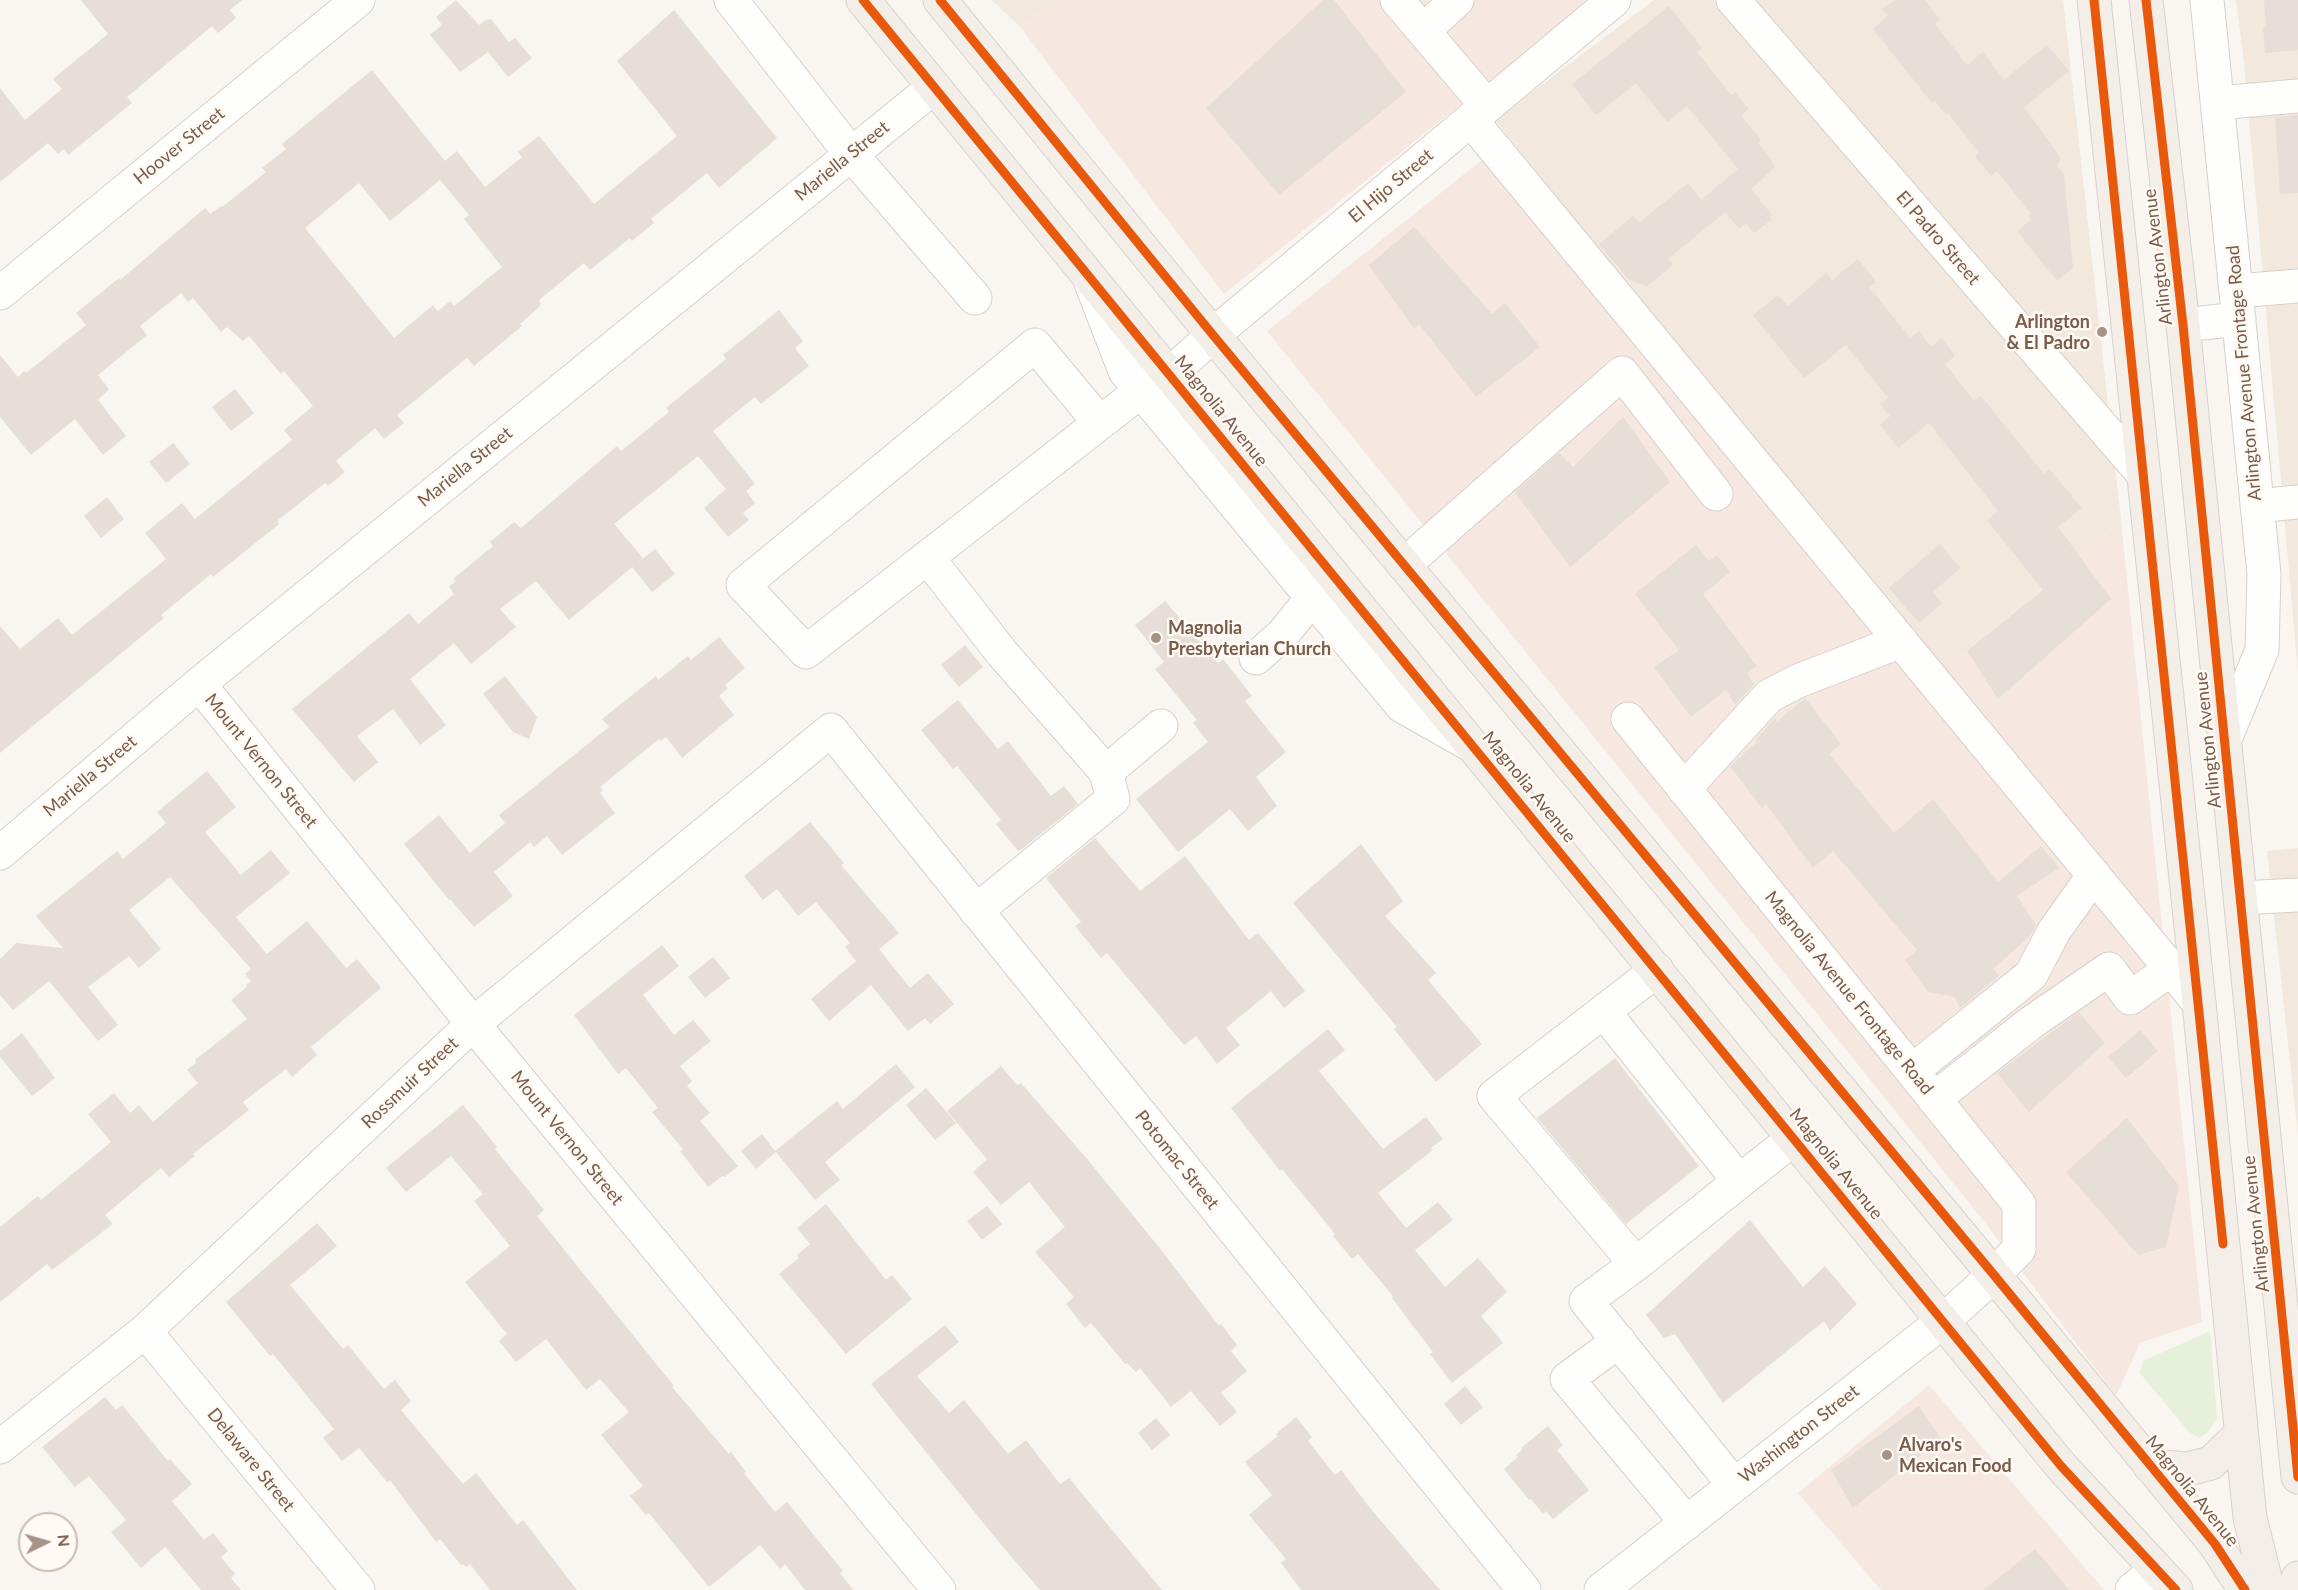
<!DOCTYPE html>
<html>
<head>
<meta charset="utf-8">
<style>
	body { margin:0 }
	#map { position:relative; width:2298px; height:1590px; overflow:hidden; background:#f9f5f0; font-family:Lato,sans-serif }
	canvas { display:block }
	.north { position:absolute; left:18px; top:1512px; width:60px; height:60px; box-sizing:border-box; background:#fffaf3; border:2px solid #cabbb1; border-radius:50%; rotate:85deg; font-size:16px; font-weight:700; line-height:24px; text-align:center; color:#7a5c4d }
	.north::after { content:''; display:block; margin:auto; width:21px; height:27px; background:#a69286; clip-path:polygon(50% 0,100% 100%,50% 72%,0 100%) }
</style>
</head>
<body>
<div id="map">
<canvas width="2298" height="1590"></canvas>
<div class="north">N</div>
</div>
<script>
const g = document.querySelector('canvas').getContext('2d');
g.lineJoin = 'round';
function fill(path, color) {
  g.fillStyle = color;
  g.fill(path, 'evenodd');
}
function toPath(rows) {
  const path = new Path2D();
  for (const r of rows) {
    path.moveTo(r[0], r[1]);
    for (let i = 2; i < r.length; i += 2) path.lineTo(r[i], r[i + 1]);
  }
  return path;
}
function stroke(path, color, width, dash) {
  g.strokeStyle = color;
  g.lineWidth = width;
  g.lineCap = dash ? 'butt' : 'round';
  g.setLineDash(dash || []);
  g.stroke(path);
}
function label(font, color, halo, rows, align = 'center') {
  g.font = font + ' Lato,sans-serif';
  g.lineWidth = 5;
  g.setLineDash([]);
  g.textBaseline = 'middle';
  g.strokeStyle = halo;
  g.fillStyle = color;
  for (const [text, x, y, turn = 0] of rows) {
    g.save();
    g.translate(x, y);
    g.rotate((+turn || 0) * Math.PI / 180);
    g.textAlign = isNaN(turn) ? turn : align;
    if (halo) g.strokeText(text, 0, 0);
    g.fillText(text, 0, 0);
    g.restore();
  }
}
fill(toPath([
	[992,0,1054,0,1020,27],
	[1654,0,2063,0,2121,520,1940,674,1495,120],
	[2236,0,2298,0,2298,673,2244,62],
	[2298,848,2298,1135,2267,851]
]), '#f2e8de');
fill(toPath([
	[1054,0,1587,0,1560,25,1224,294,1020,27],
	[1487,156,1924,686,2121,520,2202,1322,2140,1343,2116,1396,1983,1220,1267,331],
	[1929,1385,2104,1590,1881,1590,1798,1493]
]), '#f6e8e1');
fill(toPath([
	[2210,1331,2217,1418,2208,1432,2200,1438,2189,1432,2140,1373,2143,1361]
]), '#e7f0db');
fill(toPath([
	[81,0,242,0,230,10,236,18,218,33,212,26,127,97,132,103,68,155,64,149,58,154,48,143,0,182,0,88,25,120,62,89,53,79,108,34],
	[456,0,479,25,486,20,491,19,509,42,515,38,532,58,508,77,488,52,460,72,430,35,442,25,436,17],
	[1323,0,1334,0,1406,92,1279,195,1206,108],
	[1895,0,1925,0,1940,20,1935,24,1967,65,1983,52,2004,80,2047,45,2069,71,2024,107,2061,158,2057,166,2064,174,2073,268,2057,281,2017,231,2031,220,2028,216,2031,214,1997,171,1991,176,1975,156,1979,153,1948,113,1946,115,1935,101,1932,103,1873,29,1888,16,1882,9],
	[2264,0,2298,0,2298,50,2265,53,2263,27,2266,27],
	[1669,6,1702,48,1697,52,1731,95,1735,92,1749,109,1741,116,1761,140,1758,143,1773,161,1771,162,1775,167,1751,189,1772,215,1770,217,1772,219,1754,233,1746,223,1739,229,1725,212,1668,259,1673,265,1647,286,1629,280,1599,244,1633,216,1639,223,1688,183,1701,200,1738,169,1687,106,1667,122,1636,83,1596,115,1572,84],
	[674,10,777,138,719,188,707,173,651,219,654,223,632,241,630,238,590,270,584,263,539,300,541,304,539,307,520,324,522,326,474,366,467,358,397,415,404,423,384,439,375,428,336,461,345,472,328,486,325,483,277,521,279,524,213,577,211,574,161,615,164,618,0,753,0,626,20,649,58,618,72,635,166,559,145,533,182,503,195,519,292,440,284,430,313,406,284,371,281,374,249,336,243,341,227,327,221,332,193,298,188,302,181,293,140,326,147,335,98,375,109,389,98,400,126,436,103,455,75,419,31,455,0,417,0,355,18,377,24,371,26,373,86,325,76,313,119,278,120,280,205,208,210,214,221,206,222,207,266,172,262,168,286,149,282,144,372,70,445,161,457,151,485,187,522,157,518,152,539,136,594,204,677,136,617,61],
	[440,180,469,215,464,219,502,267,454,306,450,301,438,311,433,305,394,338,305,228,359,183,390,221],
	[2298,115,2298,193,2280,194,2275,117],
	[1414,227,1492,314,1505,303,1540,347,1476,397,1419,324,1414,329,1369,265],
	[1858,259,1876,282,1869,287,1910,338,1919,331,1931,347,1942,338,1955,356,1945,364,1974,401,1981,396,2044,474,2049,469,2082,508,2058,527,2111,599,1998,699,1967,651,2043,590,1987,520,1998,511,1929,423,1898,448,1880,424,1890,416,1880,404,1888,398,1846,345,1804,378,1753,315,1778,295,1788,306,1826,273,1832,280],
	[779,310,803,341,795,348,809,366,761,404,755,397,713,431,755,484,746,491,755,503,743,513,749,520,728,537,704,508,726,489,698,456,614,524,643,558,569,620,536,581,500,609,516,627,471,664,454,643,410,679,446,725,420,745,393,709,357,736,378,762,354,782,292,709,409,613,418,624,454,594,449,587,456,581,453,579,493,546,490,542,514,522,521,528,617,446,621,451,669,412,666,408,726,359,723,355],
	[235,389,254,413,231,431,212,407],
	[1623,417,1670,482,1570,567,1515,492,1559,453,1573,467],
	[173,443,190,464,166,483,149,462],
	[107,497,124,519,101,538,84,516],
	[1940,544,1960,568,1933,592,1942,603,1919,623,1889,588],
	[1696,545,1709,561,1717,555,1730,572,1703,594,1757,666,1747,673,1754,684,1735,705,1726,690,1691,717,1654,667,1679,650,1635,594],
	[655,549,675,574,652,592,632,567],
	[1165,601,1218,663,1223,659,1252,696,1245,701,1286,752,1256,777,1277,806,1248,831,1230,809,1178,852,1136,799,1208,742,1193,723,1197,720,1155,669,1164,662,1135,625],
	[719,637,745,668,725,685,728,688,719,696,734,715,682,758,666,737,661,741,659,739,600,787,603,790,600,793,615,813,562,855,547,836,534,847,530,842,494,872,513,896,474,927,450,899,449,900,404,844,439,815,470,853,505,823,499,815,609,727,602,719,656,676,658,680,688,656,691,660],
	[965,645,983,667,959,687,941,665],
	[505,676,537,717,529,739,513,732,483,694],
	[1805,698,1841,744,1829,754,1894,833,1933,799,1998,882,2041,846,2059,868,2017,896,2036,925,2030,936,1993,969,1999,976,1960,1008,1955,997,1928,992,1905,960,1917,950,1833,851,1813,868,1766,804,1762,808,1730,766,1757,742,1756,739,1775,718,1777,722],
	[958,700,998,749,1008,741,1051,796,1064,786,1078,804,1022,849,1018,851,996,824,1001,820,957,766,953,769,921,730],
	[207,771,236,807,205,832,241,875,271,850,290,873,236,917,267,954,307,921,346,968,357,959,381,988,311,1047,317,1055,292,1077,286,1069,243,1102,249,1110,193,1154,195,1156,169,1177,161,1168,105,1215,113,1224,52,1270,47,1264,0,1302,0,1227,38,1196,41,1200,111,1142,88,1114,114,1093,130,1113,139,1105,153,1122,198,1083,187,1070,196,1063,195,1060,247,1019,231,1000,247,987,246,985,251,981,245,974,251,969,170,877,129,910,161,949,139,968,129,956,88,987,118,1025,98,1041,49,981,13,1010,0,995,0,959,16,943,63,948,36,916,117,851,123,859,166,823,157,812],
	[810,822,844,863,841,865,899,933,879,949,910,988,928,973,954,1004,930,1024,925,1018,908,1031,871,985,829,1021,811,999,856,961,845,947,850,943,816,902,798,916,777,889,763,900,744,876],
	[1095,838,1140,891,1185,856,1249,940,1258,933,1305,991,1284,1008,1271,991,1226,1028,1240,1045,1217,1064,1196,1036,1184,1045,1107,953,1101,958,1075,926,1081,922,1046,878],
	[1361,844,1403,901,1385,916,1436,973,1428,980,1482,1044,1436,1082,1394,1029,1397,1027,1293,903],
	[662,945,679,966,643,995,674,1035,693,1020,711,1041,680,1066,692,1081,687,1086,710,1113,700,1121,738,1166,725,1177,722,1176,708,1187,680,1151,683,1149,652,1112,658,1108,626,1068,618,1074,574,1015],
	[713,957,730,978,705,998,688,977],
	[2079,1012,2105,1043,2029,1112,1997,1073],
	[1328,1029,1345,1050,1319,1071,1383,1149,1426,1117,1443,1139,1431,1148,1433,1150,1378,1193,1406,1228,1438,1202,1453,1220,1415,1250,1445,1287,1478,1258,1507,1292,1481,1316,1503,1343,1452,1383,1430,1354,1433,1352,1392,1298,1393,1296,1358,1254,1352,1259,1333,1236,1335,1234,1282,1169,1280,1171,1231,1108],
	[2140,1030,2158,1051,2126,1078,2108,1057],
	[22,1033,55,1078,32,1096,0,1057,0,1051],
	[1615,1058,1699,1166,1626,1224,1537,1118],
	[896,1064,915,1087,825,1162,840,1180,815,1200,776,1152,756,1169,741,1151,762,1134,775,1151,837,1101,843,1109],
	[1001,1066,1017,1085,1021,1083,1088,1160,1162,1251,1219,1326,1221,1324,1237,1345,1231,1351,1247,1371,1221,1393,1237,1412,1220,1426,1191,1391,1171,1407,1140,1368,1136,1372,1127,1363,1125,1364,1091,1323,1085,1328,1066,1304,1074,1297,1035,1252,1065,1227,1029,1182,1001,1205,973,1172,987,1159,947,1111],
	[926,1088,956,1123,935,1140,906,1105],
	[463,1105,497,1147,495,1149,544,1210,537,1216,674,1386,672,1387,729,1454,731,1452,746,1472,744,1473,775,1512,787,1502,843,1571,840,1573,853,1590,805,1590,785,1564,780,1569,760,1545,709,1587,649,1513,646,1515,630,1496,643,1486,601,1435,629,1412,600,1379,586,1390,546,1339,516,1362,499,1341,507,1334,465,1282,510,1246,474,1201,483,1194,451,1156,406,1192,386,1168],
	[2127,1118,2179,1186,2166,1247,2138,1255,2066,1172],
	[826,1204,886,1280,892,1275,912,1299,846,1354,779,1274,799,1258,797,1255,810,1244,797,1228],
	[987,1206,1002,1224,982,1240,967,1221],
	[1750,1220,1803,1287,1825,1266,1857,1304,1830,1331,1824,1321,1723,1403,1675,1334,1664,1338,1646,1315],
	[317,1223,337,1246,290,1285,343,1349,348,1345,384,1389,395,1380,411,1401,401,1410,463,1484,476,1473,517,1525,523,1520,577,1590,490,1590,470,1564,466,1567,463,1564,461,1565,440,1539,436,1542,390,1480,387,1482,359,1448,342,1461,323,1438,334,1429,273,1354,270,1356,226,1302],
	[945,1325,959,1342,917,1376,949,1413,964,1400,1008,1454,1026,1440,1060,1484,1069,1478,1162,1590,1040,1590,998,1541,871,1384],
	[1465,1386,1483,1407,1461,1425,1444,1404],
	[105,1397,116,1410,122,1405,168,1461,170,1459,192,1484,172,1501,204,1540,213,1533,228,1551,221,1557,235,1574,231,1578,241,1590,201,1590,165,1547,141,1568,111,1532,126,1520,89,1476,75,1487,42,1447],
	[1919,1406,1941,1439,1853,1508,1831,1470],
	[1296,1417,1312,1437,1308,1441,1335,1475,1341,1470,1370,1508,1440,1590,1301,1590,1281,1563,1286,1559,1249,1515,1272,1495,1245,1462,1278,1436,1276,1434],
	[1156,1418,1170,1435,1152,1450,1138,1433],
	[1548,1426,1563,1445,1557,1450,1589,1490,1553,1519,1546,1511,1543,1514,1531,1499,1529,1500,1504,1469,1518,1457,1516,1455,1522,1450,1521,1448],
	[2035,1549,2069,1590,1983,1590]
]), '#e6ded7');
const minor = toPath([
	[731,0,851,154,975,298],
	[1397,0,1487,106],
	[1733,0,2144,475],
	[2207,0,2264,574,2262,650,2225,739],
	[1423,31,1457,0],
	[2218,103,2298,96],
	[1471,120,2199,1003],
	[1091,283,1125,371,1141,391,1402,706,1471,745],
	[2237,291,2298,286],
	[0,293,358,0],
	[2183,325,2239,319],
	[1170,374,1213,335,1614,0],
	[1100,423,1035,345,743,585,806,652,1132,398,1141,391],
	[2257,506,2298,502],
	[928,558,1002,653,1106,772,1161,726],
	[1404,565,1622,373,1716,494],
	[1256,658,1283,634,1312,598],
	[199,684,473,1024,939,1590],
	[1684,789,1769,696,1798,681,1901,641],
	[0,853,199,684,934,87],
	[2241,898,2298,895],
	[976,911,1113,799,1106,772],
	[1657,970,1494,1096,1636,1264,1794,1138],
	[1604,1012,1739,1181],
	[1912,1071,2031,975,2054,931,2094,875],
	[1934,1099,2032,1022,2109,969,2130,998,2171,969],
	[1636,1264,1586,1301,1734,1485],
	[145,1331,358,1590],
	[1619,1341,1567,1379,1687,1523],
	[0,1447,145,1331,473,1024,831,730,1524,1590],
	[1601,1590,1943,1321,1994,1275,2019,1249,2019,1204,1628,719],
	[2132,1590,2156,1570]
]);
const major = toPath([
	[863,0,2061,1466,2176,1590],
	[940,0,1213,335,1994,1275,2215,1544,2245,1590],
	[2094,0,2199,1003,2250,1518,2268,1590],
	[2146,0,2183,325,2298,1477],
	[2150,1466,2188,1469,2211,1463,2241,1434],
	[2295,1590,2298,1578]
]);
stroke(minor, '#d7d1cb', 35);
stroke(major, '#dad1cc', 35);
stroke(minor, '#fefefd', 33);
stroke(major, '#f3eee8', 33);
stroke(toPath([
	[863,0,2061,1466,2176,1590],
	[940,0,1213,335,1994,1275,2215,1544,2245,1590],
	[2094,0,2223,1244],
	[2146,0,2183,325,2298,1477]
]), '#e8590c', 9);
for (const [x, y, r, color] of [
	[2102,332,6,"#a69286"],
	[1156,638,6,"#a69286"],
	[1887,1455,6,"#a69286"]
]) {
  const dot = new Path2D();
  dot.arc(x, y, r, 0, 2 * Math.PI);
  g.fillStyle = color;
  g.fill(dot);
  stroke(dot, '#fffaf3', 2);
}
label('18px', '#7a5c4d', '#fffaf3', [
	["Hoover Street",179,146,-39],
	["Mariella Street",842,161,-39],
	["El Hijo Street",1391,186,-40],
	["El Padro Street",1938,238,49],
	["Arlington Avenue",2158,257,-97],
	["Arlington Avenue Frontage Road",2244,373,-95],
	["Magnolia Avenue",1221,411,51],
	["Mariella Street",465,467,-39],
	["Arlington Avenue",2208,740,-96],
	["Mount Vernon Street",261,761,51],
	["Mariella Street",90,776,-40],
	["Magnolia Avenue",1529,787,51],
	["Magnolia Avenue Frontage Road",1849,993,51],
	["Rossmuir Street",410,1083,-43],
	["Mount Vernon Street",567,1138,51],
	["Potomac Street",1177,1160,51],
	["Magnolia Avenue",1836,1164,51],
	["Arlington Avenue",2256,1224,-96],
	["Washington Street",1799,1434,-38],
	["Delaware Street",251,1460,51],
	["Magnolia Avenue",2192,1491,51]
]);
label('bold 18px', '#7a5c4d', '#fffaf3', [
	["Arlington",2090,322,"right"],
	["& El Padro",2090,343,"right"],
	["Magnolia",1168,628],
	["Presbyterian Church",1168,649],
	["Alvaro's",1899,1445],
	["Mexican Food",1899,1466]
], 'left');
</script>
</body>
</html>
